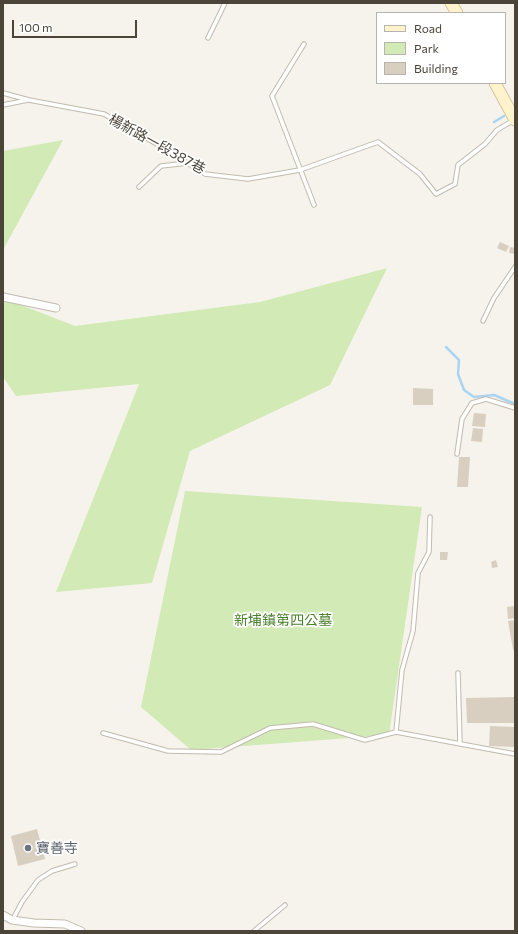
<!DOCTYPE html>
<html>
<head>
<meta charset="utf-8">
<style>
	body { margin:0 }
	#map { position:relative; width:518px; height:934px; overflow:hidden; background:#f6f3ec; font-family:Commissioner,sans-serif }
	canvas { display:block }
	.frame { position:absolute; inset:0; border:4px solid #4b4439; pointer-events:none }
	.legend { position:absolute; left:376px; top:12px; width:130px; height:72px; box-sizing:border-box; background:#fff; border:1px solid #b7b4b0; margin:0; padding:5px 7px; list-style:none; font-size:12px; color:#4b4439 }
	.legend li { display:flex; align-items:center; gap:8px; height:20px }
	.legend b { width:20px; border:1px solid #b7b4b0 }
	.scale { position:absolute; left:12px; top:20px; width:125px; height:18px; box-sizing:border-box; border:2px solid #4b4439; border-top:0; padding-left:5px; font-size:12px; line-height:14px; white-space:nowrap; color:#4b4439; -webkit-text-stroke:3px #fff; paint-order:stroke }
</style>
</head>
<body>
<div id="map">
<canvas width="518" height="934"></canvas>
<div class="frame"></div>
<ul class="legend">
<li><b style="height:5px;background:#fff3cd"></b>Road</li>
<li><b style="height:11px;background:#d2eab5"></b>Park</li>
<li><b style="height:11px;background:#d8cfc1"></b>Building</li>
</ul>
<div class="scale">100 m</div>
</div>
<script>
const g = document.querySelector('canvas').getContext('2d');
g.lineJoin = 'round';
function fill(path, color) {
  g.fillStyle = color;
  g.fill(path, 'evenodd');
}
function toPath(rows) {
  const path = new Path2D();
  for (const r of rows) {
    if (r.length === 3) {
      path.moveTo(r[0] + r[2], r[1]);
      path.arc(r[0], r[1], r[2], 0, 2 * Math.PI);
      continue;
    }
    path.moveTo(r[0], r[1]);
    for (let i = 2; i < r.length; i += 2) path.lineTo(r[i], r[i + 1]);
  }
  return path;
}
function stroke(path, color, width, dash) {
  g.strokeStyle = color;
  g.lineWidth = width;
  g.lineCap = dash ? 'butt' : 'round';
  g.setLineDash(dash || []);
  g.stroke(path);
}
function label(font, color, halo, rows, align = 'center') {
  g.font = font + ' Commissioner,"Noto Sans TC",sans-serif';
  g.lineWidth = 3.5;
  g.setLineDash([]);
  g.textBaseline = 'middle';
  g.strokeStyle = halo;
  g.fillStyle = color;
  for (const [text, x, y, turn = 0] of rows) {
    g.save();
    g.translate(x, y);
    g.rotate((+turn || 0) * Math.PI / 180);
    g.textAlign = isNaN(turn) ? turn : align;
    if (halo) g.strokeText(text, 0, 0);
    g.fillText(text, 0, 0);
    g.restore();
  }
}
fill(toPath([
	[63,140,3,250,3,251,3,151],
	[387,268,330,385,190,451,152,583,56,592,139,384,16,396,3,377,3,298,75,326,260,302],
	[185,491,422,507,389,735,191,750,141,707]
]), '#d2eab5');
stroke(toPath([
	[494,122,504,116],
	[446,347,459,360,458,374,464,390,474,397,494,395,515,404]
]), '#a9d4f2', 2.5);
fill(toPath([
	[500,242,509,246,506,252,497,248],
	[510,247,515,248,515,254,509,253],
	[413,388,433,389,433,405,413,405],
	[474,413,486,414,485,427,472,426],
	[473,428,483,429,482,442,471,441],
	[459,457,470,457,468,487,457,487],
	[440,552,448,552,447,560,440,560],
	[496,560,498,567,492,568,491,562],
	[515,606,515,618,508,619,507,607],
	[515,620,515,650,513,650,508,621],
	[515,697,515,723,467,723,466,698],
	[490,726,515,727,515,747,489,746],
	[37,829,45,859,18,866,11,836],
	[70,846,3]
]), '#d8cfc1');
const lane = toPath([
	[208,38,225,3],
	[304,44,272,96,314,205],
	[3,93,29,100,104,114,157,144,205,174,248,179,300,170,378,142,420,174,436,194,455,184,458,165,485,144,497,130,514,120],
	[3,105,28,100],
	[139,187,161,166,188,163],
	[483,321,494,298,515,267],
	[457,454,462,419,472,403,486,399,515,408],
	[458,673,460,744],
	[396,732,402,670,413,631,418,573,429,552,430,517],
	[103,733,168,751,221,752,270,728,313,724,365,740,396,732,515,754],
	[13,919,22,902,38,880,52,871,75,864],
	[254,931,285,905]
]);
const street = toPath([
	[3,297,56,308],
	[3,915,12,920,34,923,65,924,81,931]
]);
const secondary = toPath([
	[451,3,457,13],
	[495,83,515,120]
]);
stroke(lane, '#c2bbae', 5.5);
stroke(street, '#c2bbae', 9);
stroke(secondary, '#d6c79b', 13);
stroke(lane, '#fff', 3.5);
stroke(street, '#fff', 7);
stroke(secondary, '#fff3cd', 11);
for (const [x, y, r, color] of [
	[28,848,4,"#6b7280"]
]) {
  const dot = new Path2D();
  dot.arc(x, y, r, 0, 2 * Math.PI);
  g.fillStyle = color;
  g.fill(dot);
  stroke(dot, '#fff', 1.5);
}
label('14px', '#4b4439', '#fff', [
	["楊新路一段387巷",157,144,29]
]);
label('14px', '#4a7f2a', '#fff', [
	["新埔鎮第四公墓",283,620]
]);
label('14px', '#5b616d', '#fff', [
	["寶善寺",36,848]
], 'left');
</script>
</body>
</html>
